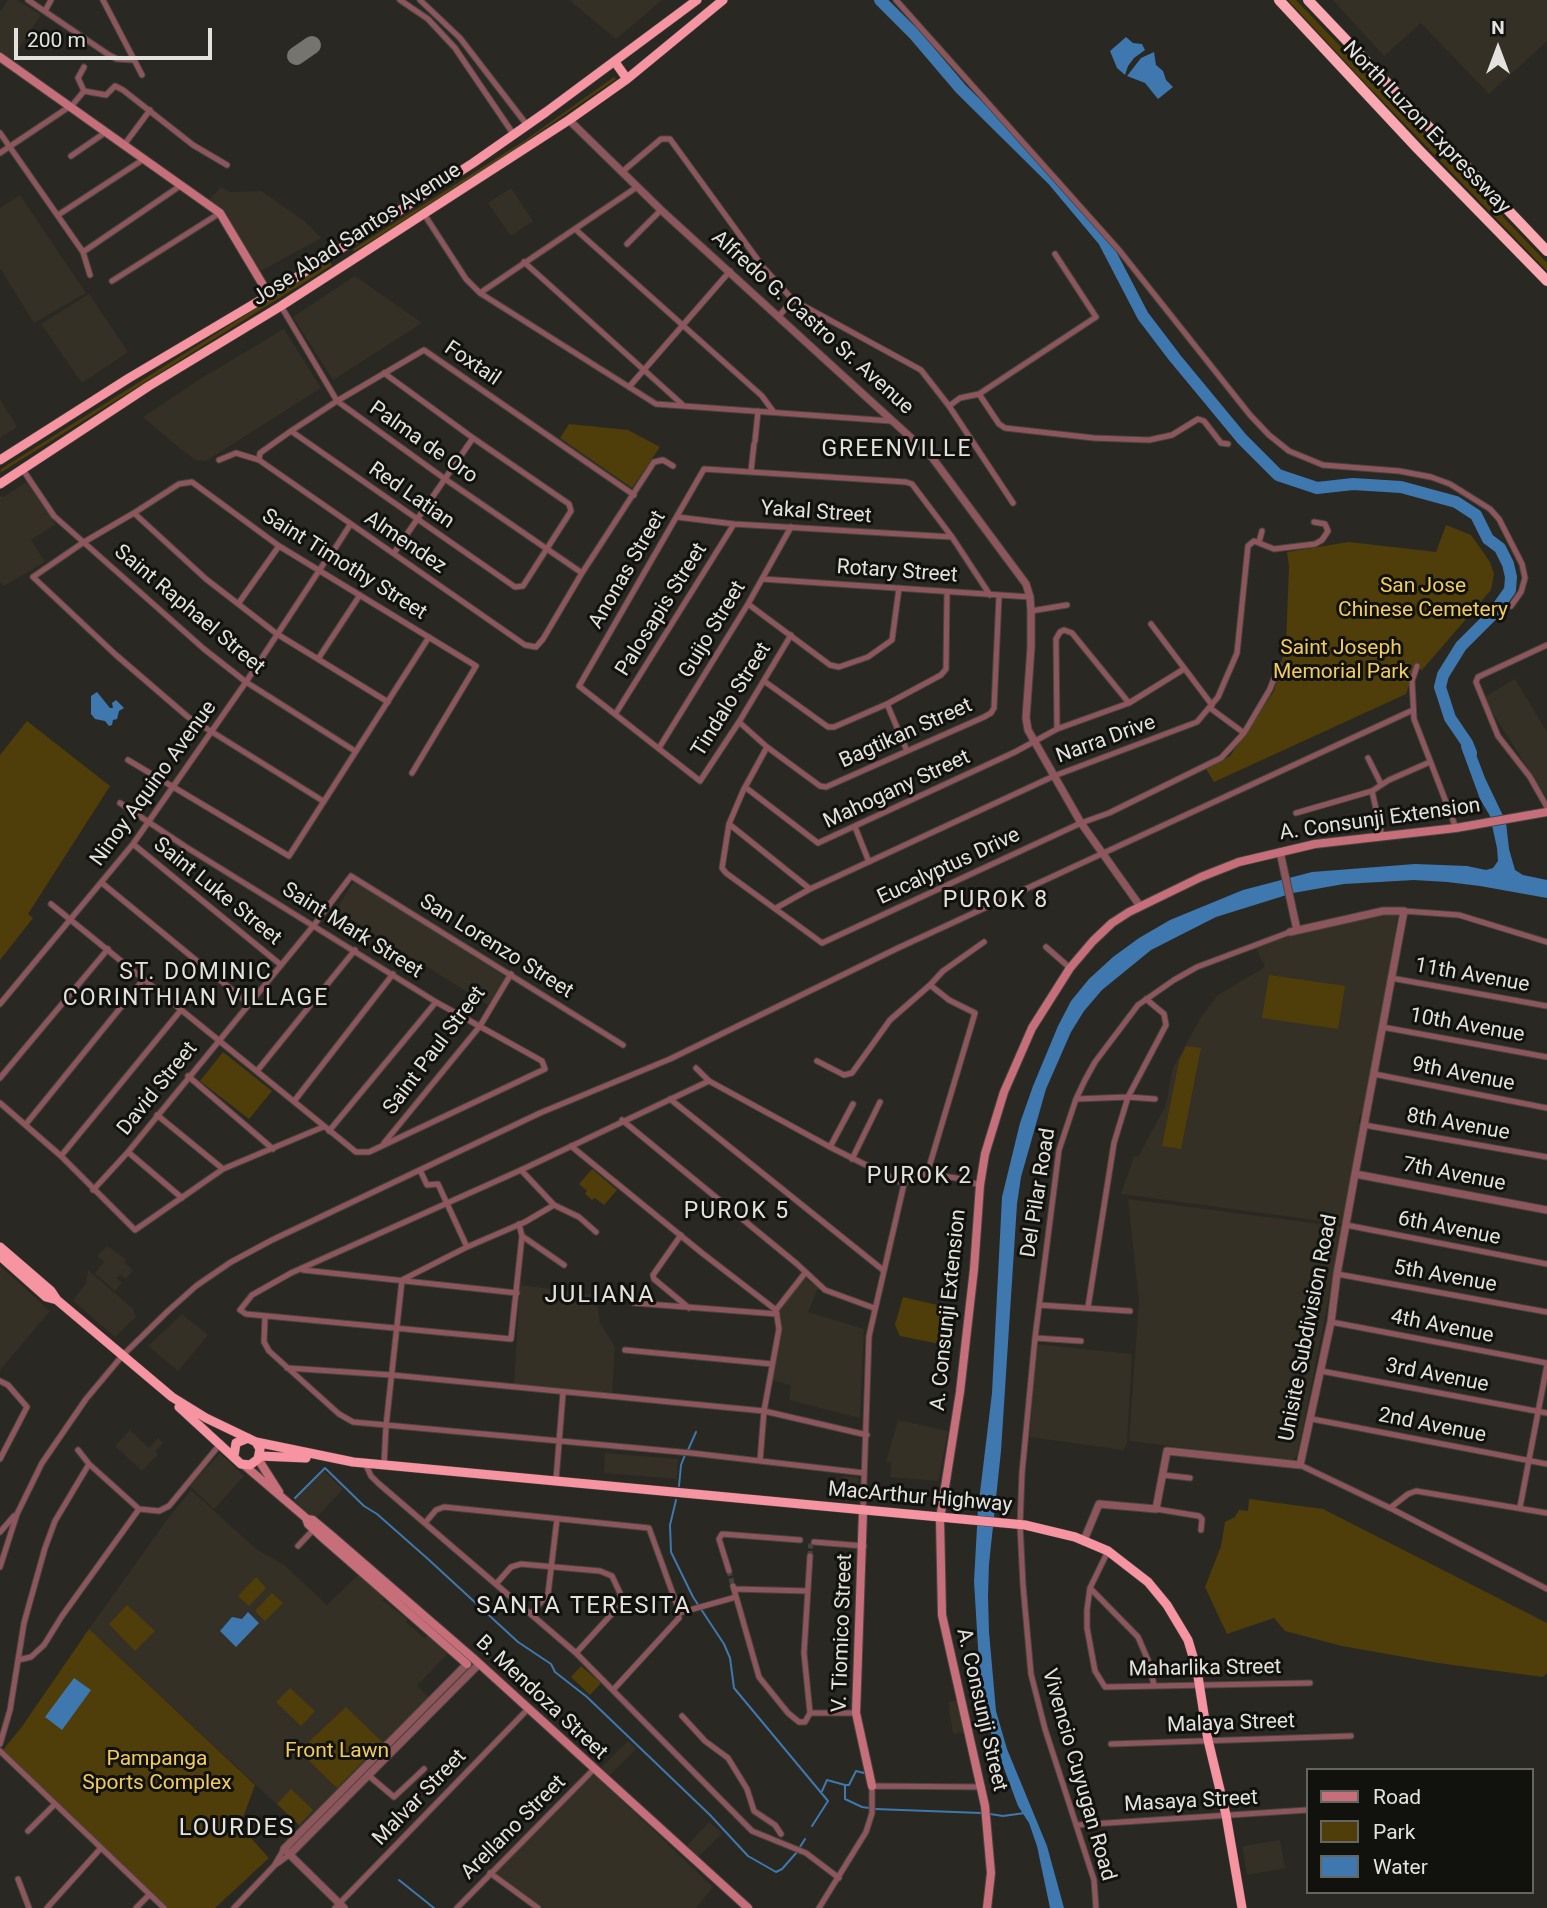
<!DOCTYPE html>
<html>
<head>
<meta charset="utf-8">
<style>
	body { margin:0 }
	#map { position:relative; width:1547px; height:1908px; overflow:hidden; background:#2a2822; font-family:Roboto,sans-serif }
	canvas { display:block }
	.legend { position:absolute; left:1306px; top:1768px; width:228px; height:126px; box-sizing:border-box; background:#11110e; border:2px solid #656561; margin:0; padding:9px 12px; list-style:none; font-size:21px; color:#e3e2de }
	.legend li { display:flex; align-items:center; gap:14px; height:35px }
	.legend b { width:35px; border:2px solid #656561 }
	.north { position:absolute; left:1463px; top:14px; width:70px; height:70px; -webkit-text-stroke:5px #11110e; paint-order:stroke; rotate:0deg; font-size:19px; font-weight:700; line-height:28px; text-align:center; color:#e3e2de }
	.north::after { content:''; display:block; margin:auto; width:24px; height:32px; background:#e3e2de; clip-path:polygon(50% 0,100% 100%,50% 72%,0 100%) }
	.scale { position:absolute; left:14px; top:28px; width:198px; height:32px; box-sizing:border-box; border:4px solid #e3e2de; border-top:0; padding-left:9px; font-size:21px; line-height:24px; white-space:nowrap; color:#e3e2de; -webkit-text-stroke:5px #11110e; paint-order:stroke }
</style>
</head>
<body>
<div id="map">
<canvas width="1547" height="1908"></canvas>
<ul class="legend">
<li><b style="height:9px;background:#c66f7b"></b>Road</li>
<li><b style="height:19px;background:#4f3e0a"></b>Park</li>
<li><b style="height:19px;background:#3f78ae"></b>Water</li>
</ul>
<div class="north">N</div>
<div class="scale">200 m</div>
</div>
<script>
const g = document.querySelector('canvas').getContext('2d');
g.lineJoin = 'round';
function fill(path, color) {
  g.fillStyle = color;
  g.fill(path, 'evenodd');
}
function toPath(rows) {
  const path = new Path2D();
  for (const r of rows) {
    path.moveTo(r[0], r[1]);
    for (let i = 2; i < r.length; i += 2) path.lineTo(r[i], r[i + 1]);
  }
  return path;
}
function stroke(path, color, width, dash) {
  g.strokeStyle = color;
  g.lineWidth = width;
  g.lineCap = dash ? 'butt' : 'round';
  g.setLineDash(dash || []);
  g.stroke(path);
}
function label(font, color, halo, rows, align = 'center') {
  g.font = font + ' Roboto,sans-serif';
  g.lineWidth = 6;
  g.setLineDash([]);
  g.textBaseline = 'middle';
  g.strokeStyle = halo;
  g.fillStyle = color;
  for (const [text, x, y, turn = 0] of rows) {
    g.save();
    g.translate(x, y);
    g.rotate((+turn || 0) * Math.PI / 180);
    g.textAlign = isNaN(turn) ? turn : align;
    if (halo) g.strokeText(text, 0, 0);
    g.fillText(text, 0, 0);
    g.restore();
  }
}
fill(toPath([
	[8,0,17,0,41,15,10,62,0,55,0,12],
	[569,0,662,0,616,39],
	[1333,0,1547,0,1547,41,1489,94,1421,23,1384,56],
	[221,187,230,192,261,191,303,220,321,238,261,271,207,202],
	[511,188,533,221,511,236,488,203],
	[20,195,86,293,34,323,0,268,0,208],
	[355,276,422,323,333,380,293,317],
	[89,294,128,352,82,383,41,324],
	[284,329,321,388,206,461,196,460,183,451,143,417,200,379],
	[0,399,17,427,0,438],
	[27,482,56,524,31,540,45,562,4,586,0,582,0,496,3,497],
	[1515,679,1547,732,1547,798,1483,698],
	[354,881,506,977,488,1005,336,910],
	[1395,912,1398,914,1389,971,1391,972,1363,1115,1360,1115,1358,1123,1362,1124,1344,1224,1121,1194,1134,1156,1138,1157,1166,1105,1173,1068,1201,1017,1218,995,1265,967,1256,948,1304,931],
	[1128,1199,1343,1227,1297,1456,1290,1461,1129,1441,1139,1301],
	[107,1246,126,1259,124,1262,133,1270,126,1279,120,1275,116,1278,122,1283,115,1291,95,1273,104,1262,97,1256],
	[0,1266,50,1311,0,1370],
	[88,1270,133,1309,136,1317,115,1337,73,1301,86,1283],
	[803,1276,818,1288,808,1312,864,1329,860,1418,789,1400,791,1385,772,1380,781,1328,778,1310],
	[520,1285,596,1295,600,1323,615,1347,612,1393,514,1386],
	[182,1314,208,1335,178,1371,148,1346],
	[1036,1344,1132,1354,1127,1444,1123,1450,1030,1437],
	[898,1420,948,1431,938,1481,890,1477,892,1463,886,1462],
	[130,1430,149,1448,158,1438,163,1443,155,1451,158,1454,142,1471,115,1446],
	[220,1453,244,1476,214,1509,190,1486],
	[605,1453,678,1459,677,1479,604,1473],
	[323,1470,343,1489,314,1520,294,1500],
	[842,1476,858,1477,857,1492,850,1492,849,1499,840,1499],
	[191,1490,256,1549,283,1564,327,1605,360,1573,387,1596,382,1600,407,1619,406,1622,424,1638,429,1636,450,1651,417,1686,429,1697,300,1826,89,1629,169,1517],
	[960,1700,965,1732,953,1734,948,1702],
	[628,1741,636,1749,609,1776,601,1768],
	[594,1774,713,1887,696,1908,544,1908,495,1873],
	[709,1822,722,1833,698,1857,687,1846],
	[1280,1840,1285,1868,1247,1875,1242,1846]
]), '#353025');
fill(toPath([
	[1288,0,1296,0,1547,263,1547,271,1366,84],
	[614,77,616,79,505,156,365,245,354,251,353,249,524,141],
	[330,262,332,265,0,473,1,469],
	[569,424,628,430,660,447,632,488,560,438],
	[1446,525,1471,535,1490,562,1494,574,1491,590,1422,670,1415,668,1406,694,1214,782,1206,769,1230,756,1274,691,1286,645,1289,567,1287,552,1349,542,1436,552],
	[27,721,110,786,28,914,33,918,0,960,0,755],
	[1269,975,1345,986,1338,1029,1262,1018],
	[1186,1046,1201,1048,1181,1149,1162,1146,1179,1061],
	[223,1052,272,1091,249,1119,200,1081],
	[592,1169,617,1190,604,1205,595,1198,592,1200,585,1194,587,1191,579,1184],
	[903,1297,946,1307,940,1344,900,1336,895,1325],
	[1249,1499,1323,1509,1547,1623,1547,1673,1543,1677,1438,1663,1342,1646,1285,1631,1274,1618,1227,1634,1205,1587,1221,1546,1225,1522,1235,1517,1239,1510,1248,1511],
	[256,1577,266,1588,249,1606,238,1596],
	[272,1593,283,1603,265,1621,255,1611],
	[127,1605,155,1631,135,1651,109,1624],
	[89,1629,255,1785,240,1826,269,1858,215,1908,163,1908,2,1751,21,1728],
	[581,1666,601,1683,590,1695,571,1677],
	[290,1688,315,1711,301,1726,276,1702],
	[346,1707,382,1742,337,1788,299,1751],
	[291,1789,313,1810,299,1825,277,1804]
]), '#4f3e0a');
fill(toPath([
	[1126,37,1133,43,1142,44,1145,50,1134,58,1128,66,1125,75,1117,68,1110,51],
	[1154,52,1156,65,1163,71,1166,80,1173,87,1158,99,1145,83,1127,76,1141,58],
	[97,692,110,708,113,708,112,703,116,700,124,708,119,711,117,719,113,720,112,725,109,726,105,721,95,719,91,714,91,696],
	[1469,736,1485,778,1506,822,1509,849,1515,870,1523,875,1547,880,1547,898,1480,886,1447,882,1414,880,1344,884,1293,893,1216,917,1151,950,1102,990,1084,1011,1071,1032,1046,1089,1021,1177,1017,1204,1001,1451,989,1564,988,1596,989,1632,996,1711,1007,1749,1047,1846,1064,1908,1050,1908,1037,1846,1029,1823,1018,1806,989,1728,979,1664,974,1581,978,1509,992,1393,1002,1197,1020,1123,1033,1086,1058,1026,1071,1001,1089,979,1113,957,1139,938,1170,920,1243,890,1312,872,1415,864,1467,866,1486,870,1493,868,1498,861,1497,848,1490,816,1480,799,1461,747,1462,740],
	[248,1612,259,1623,236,1647,220,1631,232,1617,242,1619],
	[74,1678,91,1690,62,1730,45,1717]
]), '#3f78ae');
stroke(toPath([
	[688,1450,696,1432],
	[679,1486,681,1465,685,1455],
	[295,1498,325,1468,364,1506,377,1514,428,1559,518,1642,551,1664,555,1672,587,1697,710,1815,748,1856,776,1872,782,1869,797,1852],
	[676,1500,670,1525,671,1552,693,1597,724,1644,730,1658,734,1688,828,1801,812,1826],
	[845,1785,845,1799,862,1807,869,1808],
	[846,1785,849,1785,856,1771,864,1773],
	[822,1791,827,1780,845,1785],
	[875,1809,981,1813],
	[990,1814,1003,1816,1025,1813],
	[800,1847,805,1839],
	[399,1880,434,1908]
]), '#3f78ae', 2);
stroke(toPath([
	[880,0,915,35,961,89,1053,180,1104,241,1143,316,1175,358,1242,439,1278,475,1317,488,1353,484,1401,487,1456,502,1476,515,1488,539,1500,548,1508,564,1511,577,1510,590,1493,614,1461,646,1443,675,1440,687,1450,718,1467,743,1471,753]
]), '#3f78ae', 12);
stroke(toPath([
	[296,56,312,45]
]), '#75746e', 18);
stroke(toPath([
	[810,1556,811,1541],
	[729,1571,733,1586]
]), '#46443e', 5, [5, 2.5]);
const minor = toPath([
	[28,0,109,55,117,59,133,60],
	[103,0,142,75],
	[400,0,428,19,455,48,514,135],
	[420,0,460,38,527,125],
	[896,0,1119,250,1250,415,1269,435,1289,451,1323,465,1399,471,1431,477,1450,484,1490,509,1499,519,1522,564,1525,578,1521,592,1511,606],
	[45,11,51,0],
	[84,91,106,95,115,86,123,90,193,145,227,165],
	[70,108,84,91,78,78,84,67],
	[0,133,83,252,90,275],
	[124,145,150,110],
	[0,153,69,107],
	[71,156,106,132],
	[622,172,661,139,670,139,763,267,793,300,921,370,949,406,1013,503],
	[424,214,466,279,480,293,656,404,891,421],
	[58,215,144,159],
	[575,229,762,396,773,411],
	[627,244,661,210],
	[83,252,180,186],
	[524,262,684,406],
	[112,281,220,213],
	[480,293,637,187],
	[281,306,337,401,445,479,582,573],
	[778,317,793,300],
	[629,387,730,271],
	[979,394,999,424,1005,428,1094,438,1149,440,1172,435,1198,419,1204,421,1221,443,1228,444],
	[949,406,960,398,979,394,1096,317,1055,254],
	[291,431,515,587,523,586,571,511,569,504,473,438,384,373],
	[755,441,758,411],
	[219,460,236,453,259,460,525,645,536,647,543,639,582,573,654,462,663,460,673,466],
	[259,460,260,453,291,431,337,401,424,350,634,495],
	[23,470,54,516,204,649,246,682,355,751],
	[751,471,754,444],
	[134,513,206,579,277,634,388,702],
	[677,517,734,524,952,537],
	[1259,542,1262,531],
	[334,550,350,525],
	[394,553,473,438],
	[762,579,1030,597],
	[238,604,279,546],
	[748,604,830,665,839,667,868,657,892,640,899,588],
	[1031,611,1067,605],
	[1151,624,1212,705],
	[791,635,739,722,700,781,579,686,704,469,906,482,912,484,952,537,990,595],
	[1547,645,1478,677,1476,682,1498,736,1530,777,1547,807],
	[318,659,360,595],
	[1417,666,1412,681,1414,719,1456,828],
	[764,681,828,727,834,727,887,704,941,675,946,669,947,592],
	[887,704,907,751],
	[1210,708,1244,733],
	[616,713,734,524],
	[739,722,767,747,820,786,826,787,984,717,991,713,994,708,999,596],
	[1057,729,1056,639,1060,632,1064,630,1072,633,1129,703],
	[767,747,743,791,729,824,722,868,726,873,822,943,1081,823,1109,813,1221,758,1244,733,1270,689,1279,665],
	[659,748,748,604,791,527],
	[1368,758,1381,784],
	[128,760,289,856,429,637],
	[745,787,818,843,1015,752,1057,729,1129,703,1184,669],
	[1372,791,1389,780,1430,762],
	[323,801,188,717,116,655,33,577,84,542,134,513,179,484,192,482,279,546,476,666,412,773],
	[1296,813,1372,791,1382,836],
	[729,824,810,889],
	[855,827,869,862],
	[133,844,281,965],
	[102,883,248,1003],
	[51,904,356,1152,369,1152,545,1069,542,1061,436,1002,186,847,120,803],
	[776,908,810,889,1054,776,1197,722,1218,697,1237,653,1248,546,1254,541,1274,549,1315,544,1322,540,1328,531,1325,524,1314,522],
	[1404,911,1459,915,1547,942],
	[1046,947,1070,968],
	[1391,978,1547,1006],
	[930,985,943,971,984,942],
	[0,1004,133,844,246,682,330,554],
	[1382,1027,1547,1057],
	[817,1061,844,1075,852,1073,890,1020,930,985,949,1000,975,1013,927,1174],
	[696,1068,709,1081,830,1147,904,1184],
	[257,1071,355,950],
	[1374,1074,1547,1108],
	[188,1076,273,1149],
	[0,1078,108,949],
	[670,1099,883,1270],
	[1076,1099,1128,1097,1155,1099],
	[295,1100,393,974],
	[0,1103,61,1156,135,1230,223,1169,323,1127],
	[157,1115,223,1169],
	[622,1120,797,1264,825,1290,874,1308],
	[26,1124,143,980],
	[1364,1125,1547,1157],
	[329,1131,436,1002],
	[384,1143,480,1026,511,974],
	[571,1146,702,1253,776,1310,779,1329,764,1411,760,1461],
	[830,1147,853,1104],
	[128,1152,182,1198],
	[61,1156,181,1010],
	[852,1159,880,1102],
	[420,1170,427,1185,438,1184,467,1247],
	[521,1170,554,1205,579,1217,596,1232],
	[904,1184,912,1176,927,1174,956,1178,980,1185],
	[93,1190,128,1152,314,925,351,876,623,1045],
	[519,1224,522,1236,511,1339,246,1314,240,1310,252,1295,291,1273,521,1170,709,1081],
	[1346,1225,1547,1264],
	[681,1235,653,1275,654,1279,689,1308],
	[522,1236,564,1265],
	[303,1270,517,1293],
	[1337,1274,1547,1312],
	[634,1303,777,1314],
	[1039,1305,1130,1311],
	[1088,1307,1114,1143,1128,1097,1166,1025,1164,1014,1146,999],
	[776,1310,805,1273],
	[265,1316,264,1342,269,1351,339,1414,353,1422,691,1453,864,1473],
	[1331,1322,1547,1363],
	[1035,1338,1081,1341],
	[625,1350,772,1364],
	[287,1368,392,1375,764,1411,867,1435],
	[1321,1371,1547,1413],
	[0,1381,8,1385,27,1407,0,1459],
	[1312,1419,1547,1464],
	[78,1450,89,1464],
	[365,1463,371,1476,378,1483,576,1653,752,1831,806,1853,839,1878],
	[384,1465,386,1426,402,1280,467,1247,525,1222,554,1205],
	[1300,1465,1390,1508,1547,1589],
	[1163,1475,1190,1478],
	[556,1480,563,1393],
	[1520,1507,1547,1365],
	[1390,1508,1408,1494,1416,1491,1547,1513],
	[1156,1509,1199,1516,1202,1519,1201,1530],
	[863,1510,869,1336,904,1184],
	[425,1523,436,1510,444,1507,649,1528,678,1608,679,1618,613,1690],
	[0,1532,14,1516],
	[814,1542,864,1546],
	[298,1546,314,1529],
	[1108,1551,1090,1588,1087,1610,1087,1628,1095,1671,1105,1687,1310,1683],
	[0,1567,17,1514,42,1463,86,1399,122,1356,168,1311,196,1286,231,1262,272,1240,540,1113,670,1059,898,948,1413,710],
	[729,1571,719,1539,722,1534,800,1540],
	[496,1584,511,1567,521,1564,600,1571,612,1576,620,1593,620,1605,576,1653],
	[733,1586,759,1677,788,1713,799,1722,805,1722,810,1713,804,1653,810,1556],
	[1090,1588,1138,1637,1148,1660,1154,1685],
	[734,1589,808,1591],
	[679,1613,736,1597],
	[531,1614,548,1594,557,1519],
	[18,1660,31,1657,44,1645,62,1616,139,1509,159,1511,169,1506,221,1443],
	[810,1713,856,1713],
	[682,1716,705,1741,728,1758,747,1789,754,1811,775,1825,781,1834],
	[0,1744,10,1710,24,1623,45,1548,55,1521,89,1464,139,1509],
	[1111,1744,1351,1736],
	[0,1751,164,1908],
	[368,1775,394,1797,424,1769],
	[1077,1825,1307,1810],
	[28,1831,55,1804],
	[274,1866,284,1849],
	[490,1873,538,1908],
	[18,1879,29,1908],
	[47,1908,101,1848],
	[136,1908,149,1895],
	[234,1908,274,1866,289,1855],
	[335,1908,528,1709],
	[457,1908,593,1770],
	[819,1908,866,1832,872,1813,872,1786,982,1787],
	[1096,1908,1094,1880,1045,1729,1031,1674,1023,1585,1020,1525,1022,1473,1035,1338,1059,1150,1076,1099,1085,1080,1095,1062,1138,1005,1174,980,1197,967,1290,932]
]);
const tertiary = toPath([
	[569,120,661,210,931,456,1026,584,1030,597,1031,611,1031,647,1026,718,1028,730,1081,823,1140,906],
	[1280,852,1297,930],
	[1355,1174,1547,1210],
	[1084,1540,1099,1504,1156,1509,1167,1451,1300,1465,1331,1322,1337,1274,1355,1174,1404,911,1383,911,1290,932],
	[289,1855,479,1664],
	[344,1908,284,1849,467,1664]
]);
const secondary = toPath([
	[0,57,220,213,269,295],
	[258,1459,279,1492],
	[244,1465,306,1518,308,1524,324,1539,467,1664],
	[863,1511,856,1713,872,1786],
	[307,1519,313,1520,331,1535,473,1658,748,1908],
	[987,1908,991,1873,985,1806,942,1615,940,1519,960,1392,974,1269,980,1185,985,1154,1004,1092,1032,1028,1070,968,1093,941,1112,923,1129,912,1201,877,1239,862,1315,844,1456,828,1547,812]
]);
const trunk = toPath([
	[615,62,627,79],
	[0,460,129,378,269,295,473,163,546,112,697,0],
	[0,484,149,386,281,306,569,120,627,79,723,0],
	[0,1247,51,1291,57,1300,172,1397,206,1418,256,1442,353,1462,1025,1525,1075,1537,1108,1551,1148,1582,1167,1605,1188,1640,1197,1670,1208,1740,1226,1815,1242,1908],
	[0,1256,46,1297,57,1300],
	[179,1407,241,1464,250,1465,258,1459,260,1449,256,1442],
	[234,1456,236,1443,248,1438],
	[260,1456,306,1458]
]);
const motorway = toPath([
	[1279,0,1418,149,1547,281],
	[1308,0,1547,251]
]);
stroke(minor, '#484640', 7);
stroke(tertiary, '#484640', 9);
stroke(secondary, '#484640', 10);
stroke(trunk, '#484640', 10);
stroke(motorway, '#484640', 11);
stroke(minor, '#8d565d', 5);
stroke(tertiary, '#8d565d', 7);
stroke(secondary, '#c66f7b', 8);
stroke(trunk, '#f694a2', 9);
stroke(motorway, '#faa8b2', 10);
label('21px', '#e3e2de', '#11110e', [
	["North Luzon Expressway",1426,128,46],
	["Jose Abad Santos Avenue",357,235,-33],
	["Alfredo G. Castro Sr. Avenue",812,323,42],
	["Foxtail",472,364,34],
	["Palma de Oro",423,443,35],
	["Red Latian",411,496,35],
	["Yakal Street",816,513,4],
	["Almendez",405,543,34],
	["Saint Timothy Street",344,565,32],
	["Anonas Street",628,570,-60],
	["Rotary Street",897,572,4],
	["Saint Raphael Street",189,610,40],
	["Palosapis Street",662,610,-58],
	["Guijo Street",713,630,-59],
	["Tindalo Street",732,700,-58],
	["Bagtikan Street",906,734,-24],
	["Narra Drive",1106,740,-20],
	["Ninoy Aquino Avenue",154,784,-54],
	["Mahogany Street",897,790,-25],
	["A. Consunji Extension",1380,820,-8],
	["Eucalyptus Drive",949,867,-25],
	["Saint Luke Street",217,892,39],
	["Saint Mark Street",352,931,32],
	["San Lorenzo Street",496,947,32],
	["11th Avenue",1472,976,10],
	["10th Avenue",1467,1026,10],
	["Saint Paul Street",435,1051,-53],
	["9th Avenue",1463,1075,11],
	["David Street",158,1089,-51],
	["8th Avenue",1458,1125,10],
	["7th Avenue",1454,1175,11],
	["Del Pilar Road",1039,1193,-81],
	["6th Avenue",1449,1229,11],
	["5th Avenue",1445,1277,10],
	["A. Consunji Extension",949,1310,-84],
	["4th Avenue",1442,1327,11],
	["Unisite Subdivision Road",1309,1328,-79],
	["3rd Avenue",1437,1376,11],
	["2nd Avenue",1432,1426,11],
	["MacArthur Highway",920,1498,5],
	["V. Tiomico Street",843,1633,-88],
	["Maharlika Street",1205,1669,-1],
	["B. Mendoza Street",541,1698,43],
	["A. Consunji Street",981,1710,77],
	["Malaya Street",1231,1724,-2],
	["Vivencio Cuyugan Road",1078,1775,74],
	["Malvar Street",420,1798,-46],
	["Masaya Street",1191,1802,-3],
	["Arellano Street",514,1828,-45]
]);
label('21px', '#f2cb5f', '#11110e', [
	["San Jose",1423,587],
	["Chinese Cemetery",1423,611],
	["Saint Joseph",1341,649],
	["Memorial Park",1341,673],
	["Front Lawn",337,1752],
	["Pampanga",157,1760],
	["Sports Complex",157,1784]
]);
g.letterSpacing = '2px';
label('23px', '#e3e2de', '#11110e', [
	["GREENVILLE",897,450],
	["PUROK 8",996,901],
	["ST. DOMINIC",196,973],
	["CORINTHIAN VILLAGE",196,999],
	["PUROK 2",920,1177],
	["PUROK 5",737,1212]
]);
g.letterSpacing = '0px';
g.letterSpacing = '2px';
label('24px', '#e3e2de', '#11110e', [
	["JULIANA",600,1296],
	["SANTA TERESITA",584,1607],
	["LOURDES",237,1829]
]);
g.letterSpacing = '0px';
</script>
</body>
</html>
